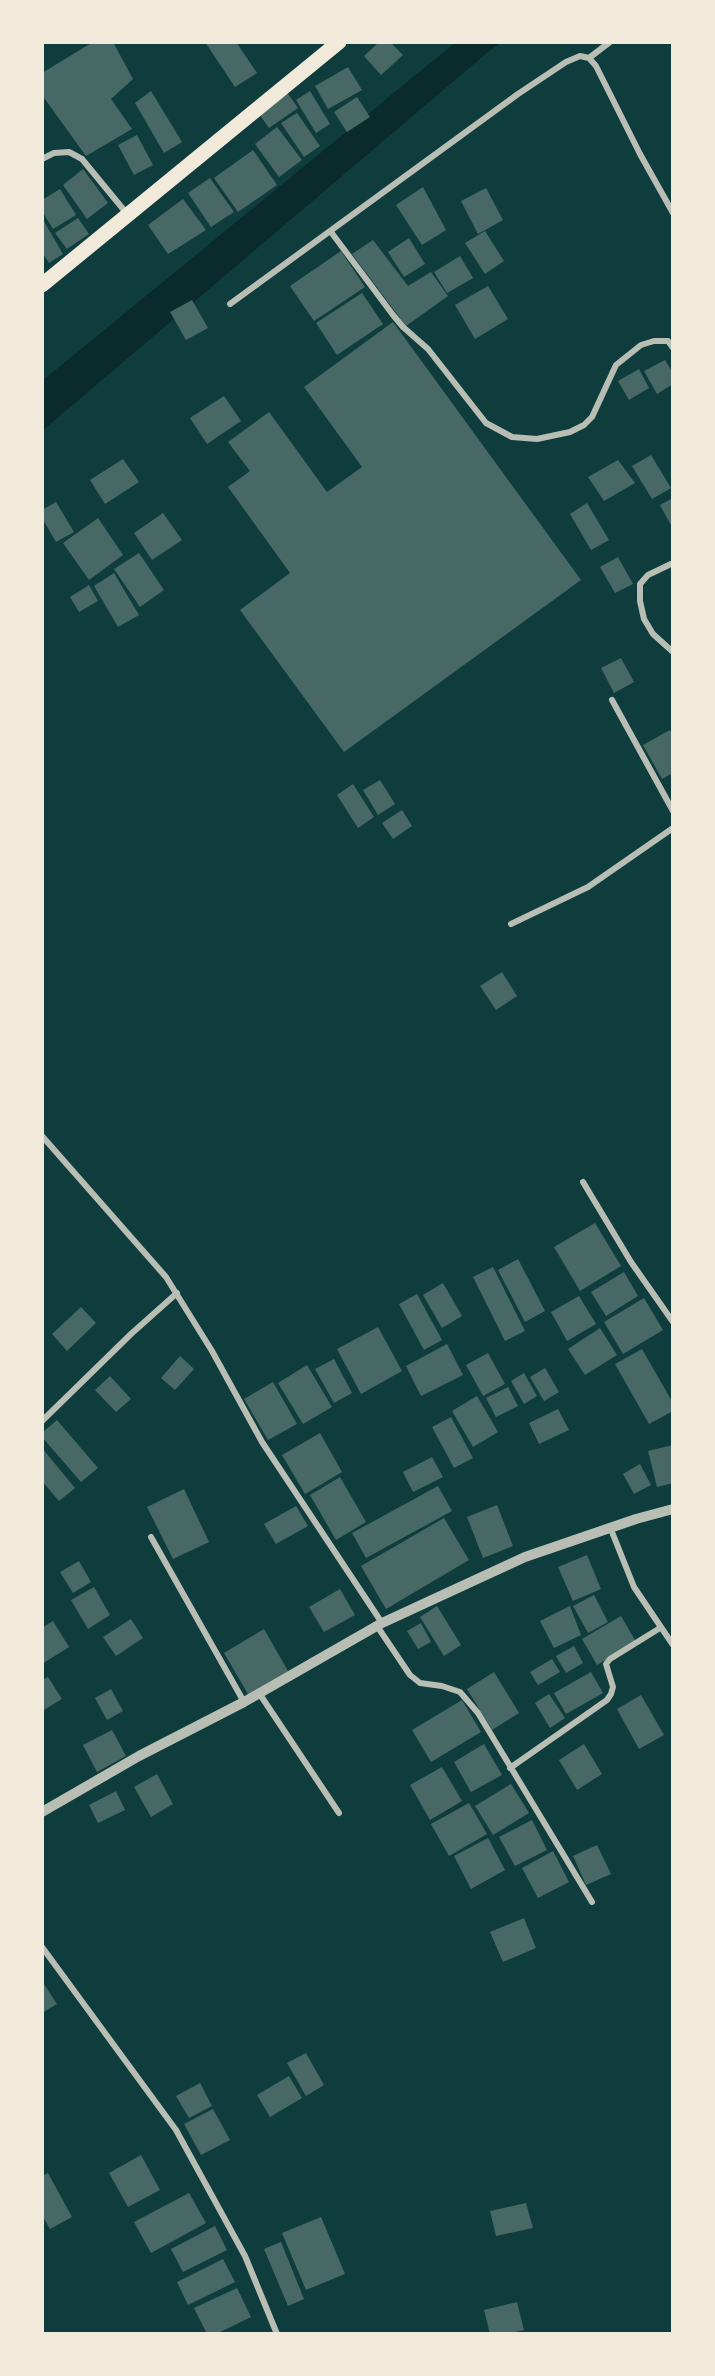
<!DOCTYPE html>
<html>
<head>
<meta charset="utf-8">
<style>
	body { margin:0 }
	#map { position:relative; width:715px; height:2376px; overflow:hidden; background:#0f3d3e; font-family:"Fira Sans Condensed",sans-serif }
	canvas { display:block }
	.frame { position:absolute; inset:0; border:44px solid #f1e9da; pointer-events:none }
</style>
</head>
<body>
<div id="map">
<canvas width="715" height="2376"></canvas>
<div class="frame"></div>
</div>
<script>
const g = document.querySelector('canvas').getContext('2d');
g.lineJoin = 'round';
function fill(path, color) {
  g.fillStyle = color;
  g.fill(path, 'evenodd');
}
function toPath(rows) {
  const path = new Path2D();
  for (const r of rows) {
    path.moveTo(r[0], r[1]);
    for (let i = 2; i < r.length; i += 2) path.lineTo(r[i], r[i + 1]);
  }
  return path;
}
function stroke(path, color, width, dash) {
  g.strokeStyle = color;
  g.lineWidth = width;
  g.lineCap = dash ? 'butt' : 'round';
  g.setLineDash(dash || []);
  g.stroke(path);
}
fill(toPath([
	[456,42,502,42,488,52,42,431,42,381]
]), '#0a2a2b');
fill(toPath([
	[93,42,113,42,133,79,111,99,132,129,86,156,42,95,42,73],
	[205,42,236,42,257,73,235,87],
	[379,42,390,42,403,55,381,75,364,56],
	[348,67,362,90,328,109,315,86],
	[151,91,182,142,164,153,135,103],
	[286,91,298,108,269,128,257,111],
	[310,91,330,124,316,133,296,100],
	[357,97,370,117,347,132,334,112],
	[297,113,320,146,304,157,281,123],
	[277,127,302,160,279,177,255,144],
	[137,135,153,165,134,175,118,145],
	[253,150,277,185,238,212,214,178],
	[83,169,108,203,87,219,63,185],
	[210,178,234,212,211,227,188,193],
	[423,187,446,230,422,245,396,205],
	[486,188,503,220,478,234,461,201],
	[60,189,76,215,53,229,42,211,42,200],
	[183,199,206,230,168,254,148,225],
	[42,218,63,254,49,263,42,252],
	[78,218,89,234,67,249,55,233],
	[485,231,504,261,485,274,465,243],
	[409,238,425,264,404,277,388,252],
	[373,240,408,286,431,272,448,296,406,326,352,254],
	[341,251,365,287,314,321,290,286],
	[460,256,473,278,447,293,434,272],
	[488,286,508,319,475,339,455,305],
	[362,293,383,324,337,355,316,323],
	[192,300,208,328,186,340,170,312],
	[393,322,581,580,344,752,240,610,290,573,228,487,250,471,228,442,269,412,327,492,362,467,304,387],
	[665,360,673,373,673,384,657,394,644,371],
	[639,369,649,388,629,400,618,381],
	[224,396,241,421,207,444,190,418],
	[651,455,671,488,652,499,632,466],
	[123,459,139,482,105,504,90,480],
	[618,460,635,483,604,501,588,477],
	[673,498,673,529,660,505],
	[56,502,74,532,56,542,42,518,42,510],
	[587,503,609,540,591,550,570,514],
	[163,513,182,540,152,560,134,533],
	[98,518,123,555,89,580,63,543],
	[139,553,164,590,140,607,114,569],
	[618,557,633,584,615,593,600,567],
	[114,573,139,615,118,627,94,586],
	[89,585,98,601,79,612,70,597],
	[621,658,634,682,614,693,601,668],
	[670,730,673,735,673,773,662,779,643,745],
	[380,780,395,804,378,815,363,790],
	[353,784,374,817,358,828,337,795],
	[402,810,412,826,393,839,382,823],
	[502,972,517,996,496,1010,480,986],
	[595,1223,621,1266,580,1291,554,1247],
	[518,1259,545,1311,525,1322,498,1270],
	[493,1267,525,1331,505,1341,473,1277],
	[624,1272,638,1296,606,1316,591,1292],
	[443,1283,462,1316,442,1328,423,1295],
	[417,1294,442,1340,424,1350,399,1304],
	[579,1296,596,1324,567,1341,551,1312],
	[644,1298,663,1330,623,1354,604,1322],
	[81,1307,96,1323,67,1351,52,1334],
	[378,1327,402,1371,361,1394,337,1349],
	[600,1328,617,1355,585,1375,568,1349],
	[447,1344,463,1375,421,1396,406,1366],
	[642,1349,673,1403,673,1411,649,1424,615,1364],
	[488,1353,505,1384,483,1396,466,1365],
	[180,1356,194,1369,175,1390,161,1378],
	[334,1359,352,1393,334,1403,315,1369],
	[307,1365,332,1407,303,1424,278,1383],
	[545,1368,559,1392,544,1401,530,1377],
	[524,1373,537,1396,524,1404,511,1381],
	[110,1376,131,1399,116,1412,95,1390],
	[273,1382,297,1424,268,1440,244,1399],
	[508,1387,518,1406,496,1417,486,1398],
	[477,1396,498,1432,473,1447,452,1411],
	[558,1409,569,1430,539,1444,529,1423],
	[451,1417,473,1458,454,1468,432,1427],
	[57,1420,98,1468,81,1482,42,1437,42,1433],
	[320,1433,342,1472,305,1494,282,1455],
	[673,1445,673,1483,657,1487,648,1451],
	[42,1448,75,1488,59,1501,42,1481],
	[432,1457,443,1477,413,1492,403,1472],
	[640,1464,651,1485,634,1494,623,1474],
	[340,1477,366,1522,336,1540,310,1495],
	[438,1486,452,1511,366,1558,352,1533],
	[184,1489,209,1542,173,1559,147,1507],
	[497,1505,513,1546,483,1558,467,1517],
	[296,1506,308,1526,276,1544,264,1524],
	[444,1518,469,1560,386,1609,361,1566],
	[587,1555,601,1589,573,1601,558,1567],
	[79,1561,91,1582,73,1593,60,1572],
	[94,1587,110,1615,88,1629,71,1600],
	[340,1589,355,1615,324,1632,309,1607],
	[594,1595,608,1622,588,1633,573,1606],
	[437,1606,461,1645,444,1656,420,1617],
	[570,1606,581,1635,554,1648,540,1621],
	[621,1616,636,1642,597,1665,582,1639],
	[131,1619,143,1638,116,1656,103,1637],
	[53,1621,69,1647,42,1664,42,1628],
	[421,1623,431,1642,418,1649,407,1631],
	[264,1629,288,1671,248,1694,224,1653],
	[574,1646,583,1663,566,1673,556,1656],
	[552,1659,560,1672,538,1685,530,1672],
	[494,1672,519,1713,492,1730,467,1689],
	[591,1672,603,1693,566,1714,554,1693],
	[48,1677,62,1699,42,1711,42,1680],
	[111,1689,123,1711,107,1720,95,1698],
	[549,1694,565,1718,550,1728,535,1703],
	[641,1695,664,1735,639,1749,617,1709],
	[462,1700,481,1732,431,1762,412,1730],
	[112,1730,126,1756,97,1772,83,1745],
	[484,1744,502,1775,471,1792,454,1762],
	[584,1744,602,1774,577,1790,559,1760],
	[442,1767,462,1801,430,1820,410,1785],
	[157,1774,173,1804,151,1817,134,1787],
	[511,1784,529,1813,493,1835,475,1806],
	[116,1791,125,1810,98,1823,89,1805],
	[469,1803,487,1834,449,1856,431,1824],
	[532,1820,547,1850,515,1866,499,1837],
	[488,1838,505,1870,471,1889,454,1856],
	[597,1845,611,1874,586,1885,573,1856],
	[553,1851,569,1882,538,1898,522,1868],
	[524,1918,536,1948,503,1962,490,1932],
	[42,1981,57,2004,42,2013],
	[306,2053,324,2085,306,2096,287,2063],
	[289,2076,302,2098,270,2117,257,2095],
	[200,2083,212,2106,189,2118,176,2096],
	[213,2109,230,2140,201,2155,184,2124],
	[141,2155,160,2190,128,2207,109,2173],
	[48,2173,72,2217,50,2229,42,2215,42,2176],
	[189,2193,206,2223,151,2253,134,2222],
	[526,2203,533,2228,496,2236,490,2211],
	[321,2217,345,2274,306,2290,282,2233],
	[215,2226,227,2250,183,2272,171,2249],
	[281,2242,304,2299,288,2306,264,2249],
	[223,2259,235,2282,188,2305,177,2282],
	[237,2288,251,2317,216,2334,207,2334,194,2308],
	[517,2302,524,2330,507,2334,490,2334,484,2310]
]), '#486865');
stroke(toPath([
	[589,58,610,42],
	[42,159,54,153,69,152,82,159,128,215],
	[331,232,393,315,403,327,428,349,486,423,512,437,537,439,570,432,584,425,592,417,616,365,641,345,654,341,668,341,673,348],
	[230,304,518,94,566,62,580,56,589,58,596,66,640,154,673,213],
	[673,563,648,575,640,584,640,601,644,619,653,634,673,652],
	[612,700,673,811],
	[511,924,588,887,673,828],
	[42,1136,166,1277,212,1351,262,1442,382,1623],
	[583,1182,631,1262,673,1322],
	[42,1421,131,1334,177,1293],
	[610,1527,634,1587,673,1645],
	[151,1537,244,1702],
	[377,1626,410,1675,420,1683,442,1686,460,1692,478,1713,592,1902],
	[259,1693,339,1813],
	[510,1768,607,1700,611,1694,613,1687,606,1664,610,1659,660,1628],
	[42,1947,176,2130,245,2256,277,2334]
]), '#b8beb3', 6);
stroke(toPath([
	[42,1812,139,1756,244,1702,382,1623,525,1557,636,1519,673,1509]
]), '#b8beb3', 10);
stroke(toPath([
	[42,285,339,42]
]), '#f1e9da', 15);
</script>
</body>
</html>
